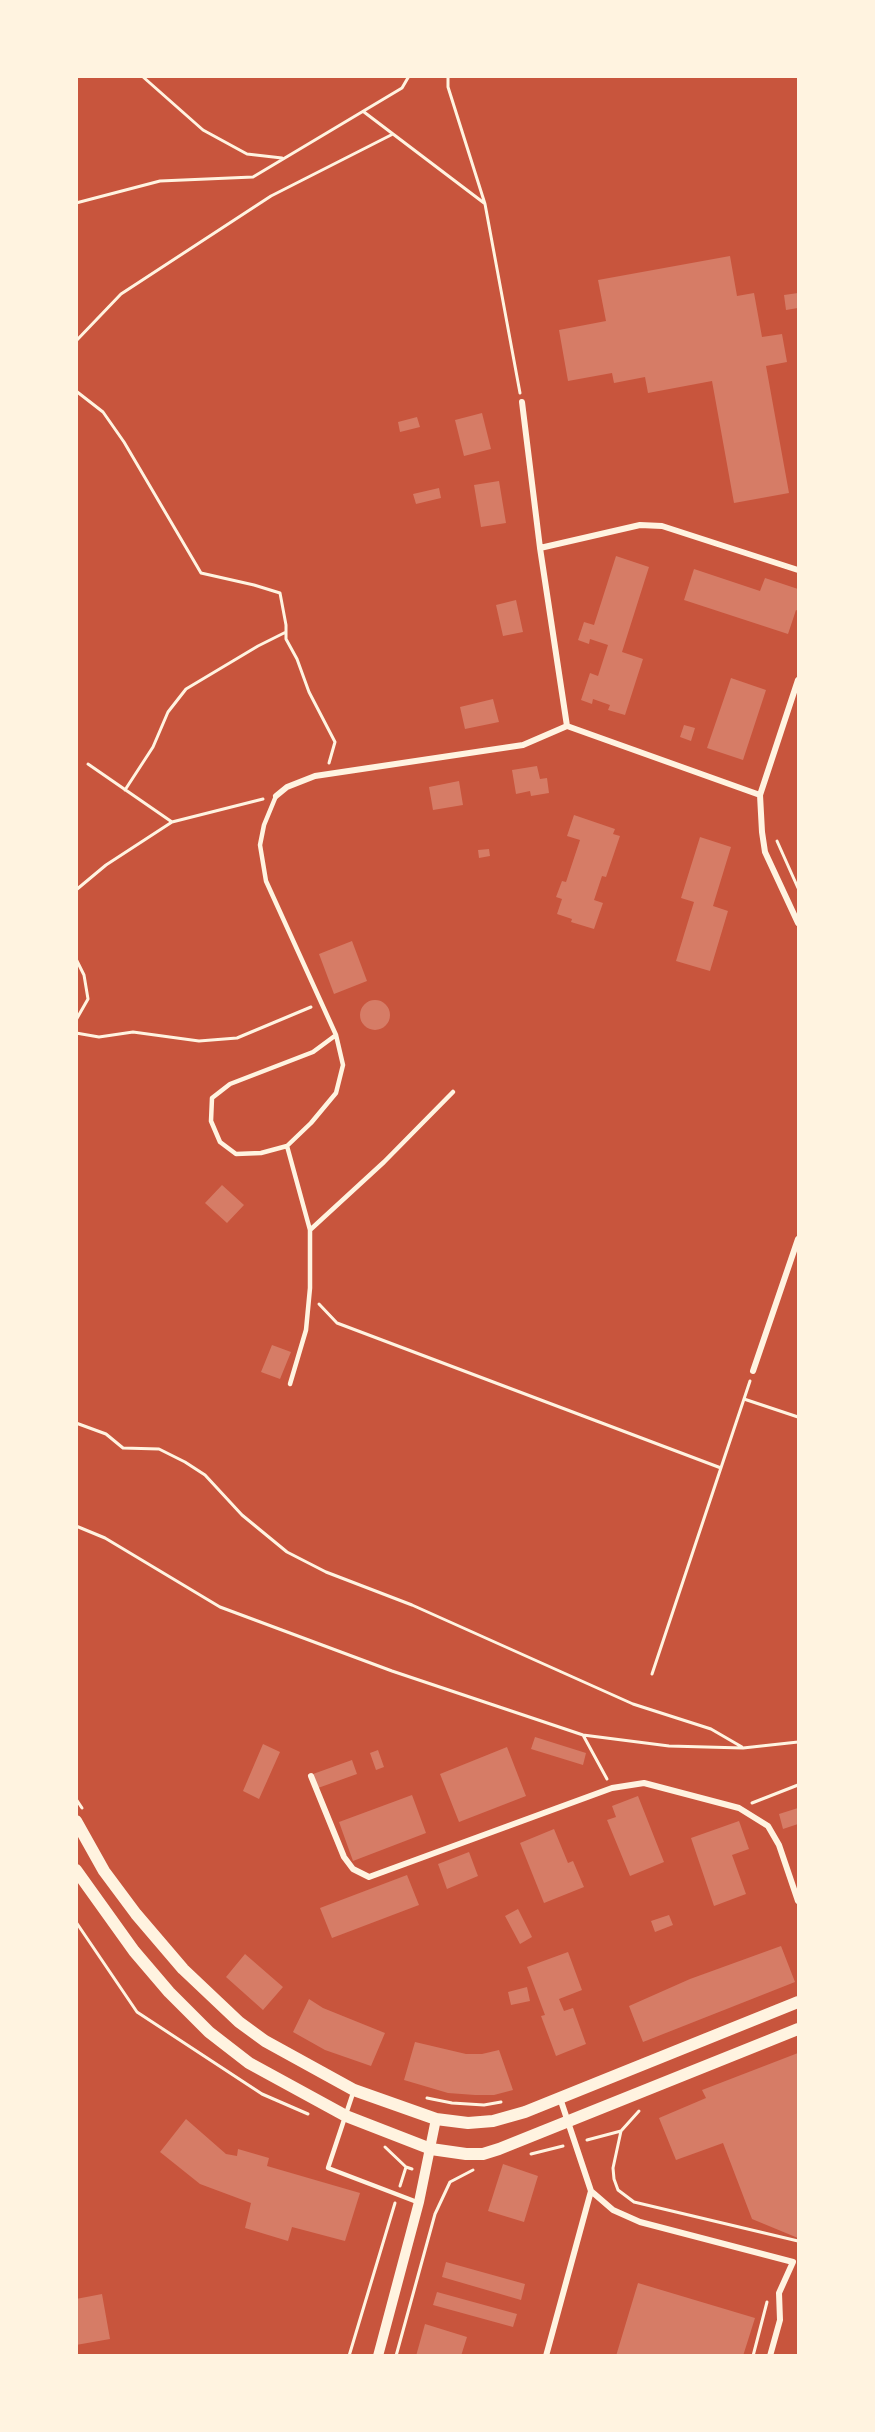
<!DOCTYPE html>
<html>
<head>
<meta charset="utf-8">
<style>
	body { margin:0 }
	#map { position:relative; width:875px; height:2432px; overflow:hidden; background:#c8553d; font-family:Overpass,sans-serif }
	canvas { display:block }
	.frame { position:absolute; inset:0; border:78px solid #fff3e0; pointer-events:none }
</style>
</head>
<body>
<div id="map">
<canvas width="875" height="2432"></canvas>
<div class="frame"></div>
</div>
<script>
const g = document.querySelector('canvas').getContext('2d');
g.lineJoin = 'round';
function fill(path, color) {
  g.fillStyle = color;
  g.fill(path, 'evenodd');
}
function toPath(rows) {
  const path = new Path2D();
  for (const r of rows) {
    if (r.length === 3) {
      path.moveTo(r[0] + r[2], r[1]);
      path.arc(r[0], r[1], r[2], 0, 2 * Math.PI);
      continue;
    }
    path.moveTo(r[0], r[1]);
    for (let i = 2; i < r.length; i += 2) path.lineTo(r[i], r[i + 1]);
  }
  return path;
}
function stroke(path, color, width, dash) {
  g.strokeStyle = color;
  g.lineWidth = width;
  g.lineCap = dash ? 'butt' : 'round';
  g.setLineDash(dash || []);
  g.stroke(path);
}
fill(toPath([
	[730,256,737,296,754,293,762,337,782,334,787,362,766,366,789,493,734,503,712,381,648,393,645,377,614,383,612,373,568,381,559,330,606,321,598,280],
	[798,293,798,308,786,310,784,295],
	[482,413,491,449,464,456,455,420],
	[417,417,420,427,400,432,398,422],
	[499,481,506,523,481,527,474,485],
	[439,488,441,498,416,504,413,494],
	[616,556,649,567,622,652,643,659,625,715,608,710,610,705,593,699,592,704,581,700,590,673,598,676,608,645,590,639,589,644,578,640,584,622,594,625],
	[694,569,760,591,765,578,798,589,798,611,796,610,788,634,684,600],
	[516,600,523,632,503,636,496,605],
	[731,678,766,690,743,760,707,748],
	[493,699,499,722,465,729,460,707],
	[684,725,695,728,691,741,680,737],
	[537,766,540,779,547,778,549,793,531,796,530,791,516,794,512,770],
	[459,781,463,805,433,810,429,787],
	[574,815,615,829,613,834,620,836,606,877,602,876,594,900,603,903,594,929,571,922,572,919,557,914,562,899,556,897,562,881,566,882,580,840,567,836],
	[700,837,731,847,713,906,728,911,710,971,676,961,694,902,681,898],
	[489,849,490,856,479,858,478,850],
	[352,941,367,981,334,994,319,954],
	[375,1015,15],
	[222,1185,244,1205,227,1223,205,1203],
	[272,1345,291,1352,280,1379,261,1372],
	[535,1737,586,1753,583,1765,531,1749],
	[263,1744,280,1752,259,1799,243,1791],
	[507,1747,526,1796,459,1822,440,1774],
	[378,1750,384,1767,376,1770,370,1753],
	[352,1760,357,1774,318,1788,313,1774],
	[412,1795,426,1833,353,1861,339,1822],
	[638,1796,664,1862,630,1876,607,1820,616,1817,612,1806],
	[798,1808,798,1824,783,1829,779,1814],
	[739,1821,749,1849,732,1855,746,1894,714,1906,691,1838],
	[554,1829,568,1863,573,1861,584,1887,544,1903,520,1843],
	[469,1852,478,1876,447,1889,438,1864],
	[407,1875,419,1905,332,1938,320,1908],
	[518,1909,532,1937,520,1944,505,1916],
	[669,1915,673,1925,655,1932,651,1921],
	[781,1946,795,1982,643,2042,629,2006,690,1979],
	[568,1952,582,1990,559,1999,564,2011,573,2008,586,2044,556,2056,541,2016,545,2015,527,1967],
	[245,1954,283,1987,263,2010,226,1977],
	[527,1987,530,2001,511,2005,508,1992],
	[309,1999,323,2008,385,2033,371,2066,325,2050,293,2032],
	[415,2042,466,2054,482,2054,499,2050,513,2090,494,2095,475,2095,448,2093,404,2080],
	[798,2053,798,2238,752,2219,723,2143,676,2160,659,2118,706,2098,702,2090],
	[186,2119,226,2154,237,2156,238,2149,269,2158,267,2166,360,2193,345,2241,292,2227,288,2241,245,2228,251,2203,200,2184,160,2152],
	[503,2164,538,2176,524,2222,488,2211],
	[446,2262,525,2284,521,2300,442,2277],
	[638,2283,755,2318,743,2356,616,2356],
	[437,2292,517,2314,513,2327,433,2305],
	[102,2294,110,2339,76,2345,76,2299],
	[425,2324,467,2337,461,2356,416,2356]
]), '#d67c66');
stroke(toPath([
	[142,76,203,130,247,154,282,158],
	[448,76,448,87,485,204,520,393],
	[364,112,484,203],
	[76,203,160,181,253,177,402,88,409,76],
	[76,341,121,294,271,196,393,134],
	[76,391,103,412,124,442,201,573,254,585,280,593,286,625,286,639,297,659,309,692,335,742,329,763],
	[88,764,172,822,263,799],
	[125,790,153,747,168,712,186,689,258,646,286,632],
	[777,841,798,888],
	[76,890,106,865,172,822],
	[76,959,84,975,88,999,76,1020],
	[76,1033,99,1037,133,1032,199,1041,237,1038,311,1007],
	[319,1304,337,1323,721,1468],
	[744,1399,798,1417],
	[76,1423,106,1434,123,1448,159,1449,185,1462,205,1475,242,1515,287,1552,326,1572,412,1605,633,1704,711,1729,742,1747],
	[76,1526,105,1538,220,1607,392,1671,583,1735,669,1746,743,1748,798,1742],
	[652,1674,750,1381],
	[583,1735,607,1779],
	[76,1799,82,1808],
	[752,1803,798,1785],
	[76,1922,137,2012,262,2094,308,2114],
	[427,2098,452,2103,484,2105,501,2102],
	[621,2131,613,2168,614,2179,618,2190,634,2202,798,2241],
	[587,2140,621,2131,639,2111],
	[385,2147,406,2167,412,2169],
	[531,2154,563,2146],
	[400,2186,406,2167],
	[349,2356,395,2203],
	[396,2356,435,2214,450,2182,473,2170],
	[753,2356,767,2302]
]), '#fff3e0', 3);
stroke(toPath([
	[276,796,264,825,260,845,266,881,336,1035,343,1065,336,1093,311,1123,287,1146,261,1153,236,1154,220,1142,211,1121,212,1098,230,1084,313,1052,336,1035],
	[287,1146,310,1230,310,1288,306,1330,290,1384],
	[310,1230,384,1162,453,1092],
	[354,2090,328,2168,417,2202]
]), '#fff3e0', 4.5);
stroke(toPath([
	[522,402,540,548,567,726],
	[540,548,640,525,662,526,798,570],
	[760,795,798,680],
	[276,796,287,787,315,776,523,745,567,726,760,795,762,832,765,852,798,923],
	[753,1371,798,1239],
	[311,1776,344,1857,353,1869,369,1877,612,1788,644,1783,739,1808,768,1826,779,1845,798,1901],
	[591,2191,613,2210,640,2222,793,2262,779,2293,780,2320,770,2356],
	[546,2356,591,2191,560,2098]
]), '#fff3e0', 6);
stroke(toPath([
	[378,2356,419,2202,436,2119]
]), '#fff3e0', 10);
stroke(toPath([
	[76,1821,104,1871,136,1914,183,1969,239,2022,265,2041,354,2090,436,2119,468,2123,493,2121,525,2112,798,2002],
	[76,1870,134,1951,169,1992,209,2032,249,2063,346,2116,431,2149,466,2154,483,2154,499,2149,798,2029]
]), '#fff3e0', 12);
</script>
</body>
</html>
